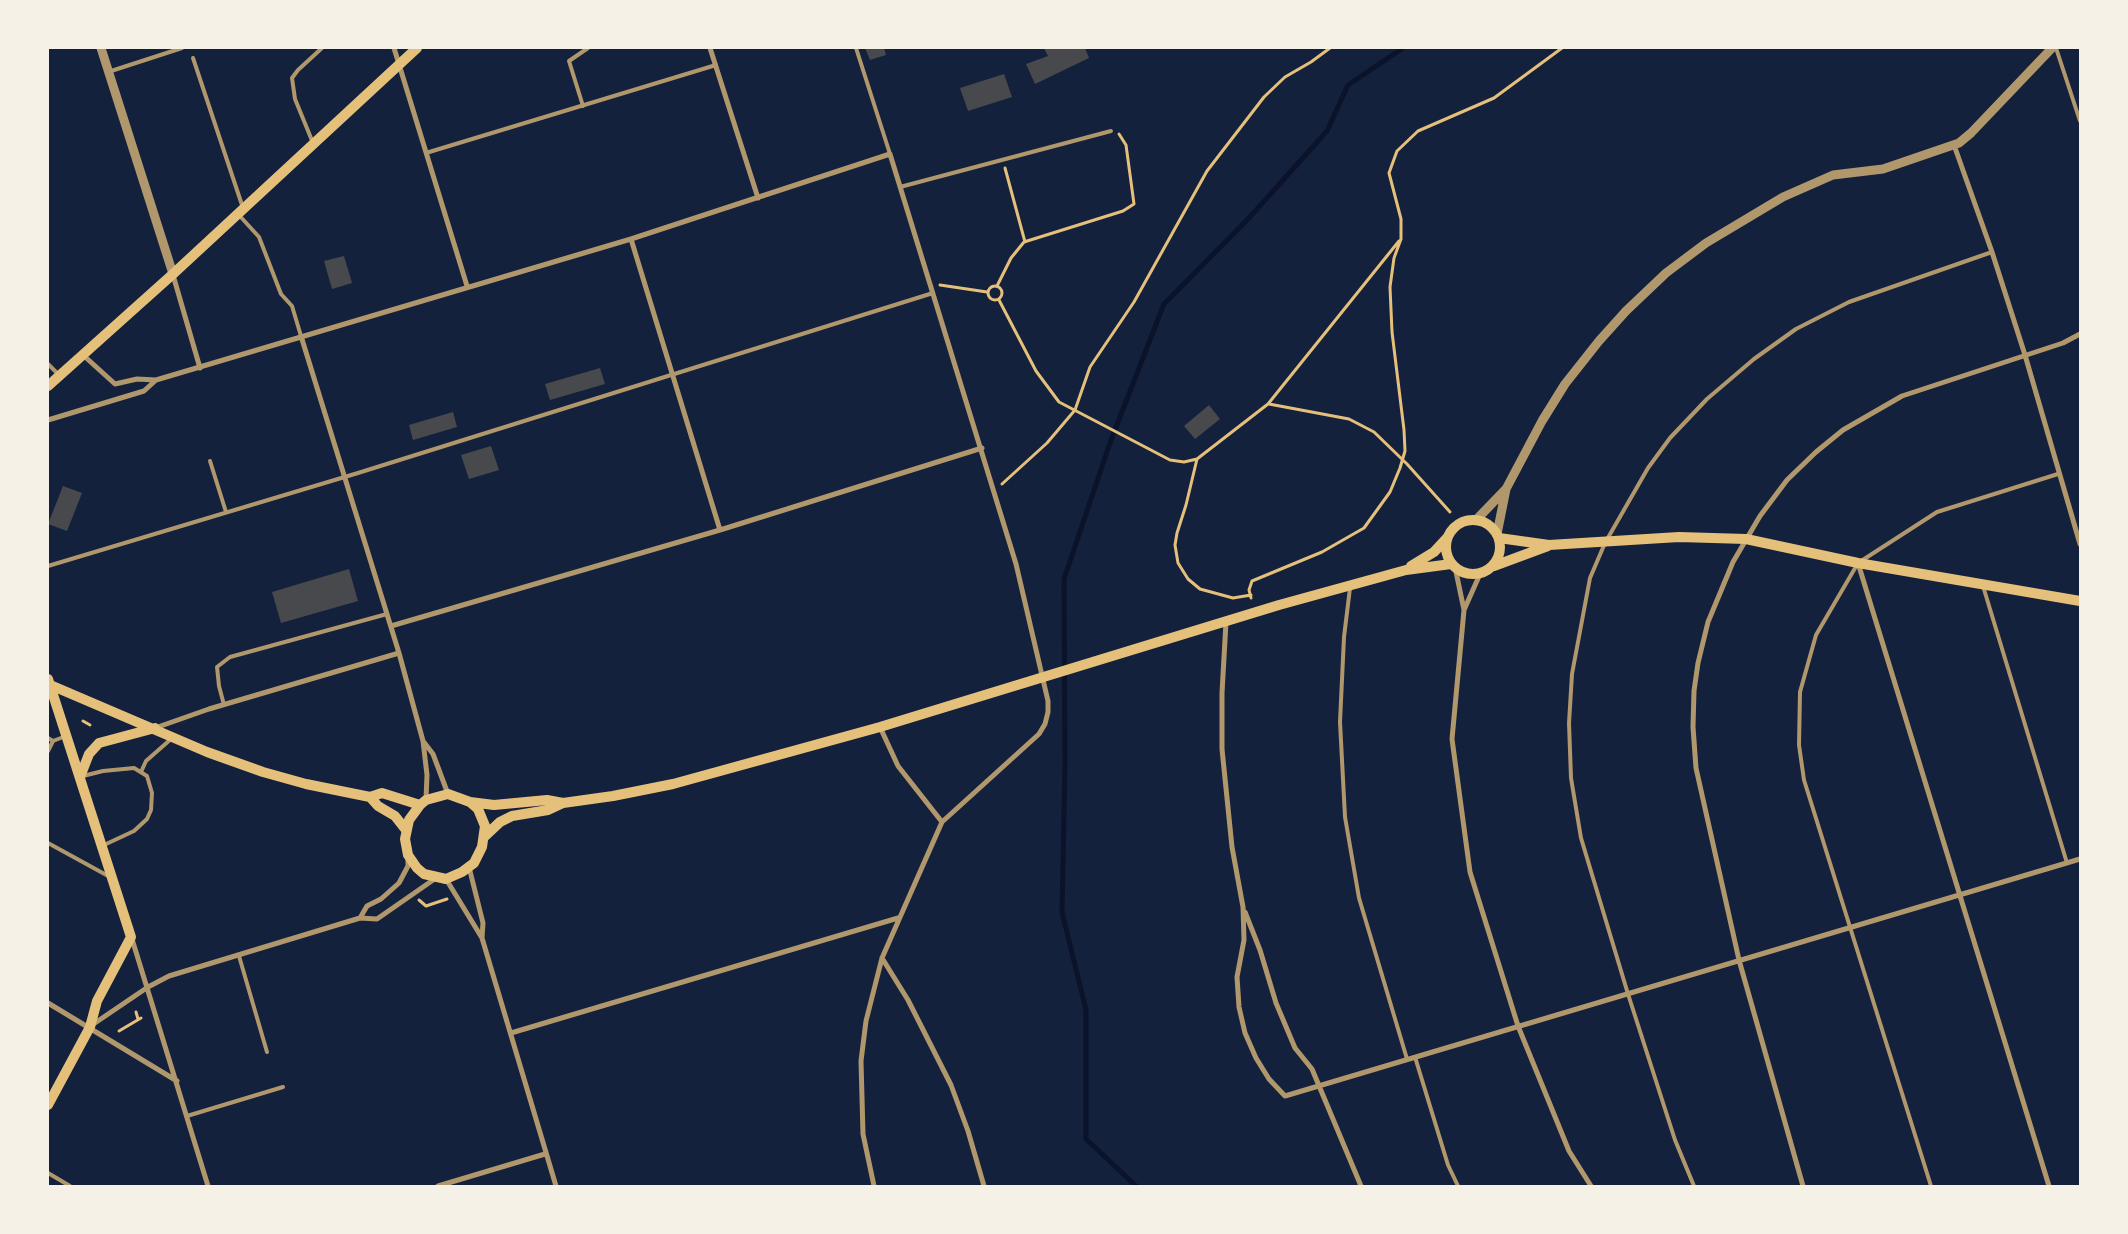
<!DOCTYPE html>
<html>
<head>
<meta charset="utf-8">
<style>
	body { margin:0 }
	#map { position:relative; width:2128px; height:1234px; overflow:hidden; background:#14213d; font-family:Poppins,sans-serif }
	canvas { display:block }
	.frame { position:absolute; inset:0; border:49px solid #f6f1e7; pointer-events:none }
</style>
</head>
<body>
<div id="map">
<canvas width="2128" height="1234"></canvas>
<div class="frame"></div>
</div>
<script>
const g = document.querySelector('canvas').getContext('2d');
g.lineJoin = 'round';
function toPath(rows) {
  const path = new Path2D();
  for (const r of rows) {
    if (r.length === 3) {
      path.moveTo(r[0] + r[2], r[1]);
      path.arc(r[0], r[1], r[2], 0, 2 * Math.PI);
      continue;
    }
    path.moveTo(r[0], r[1]);
    for (let i = 2; i < r.length; i += 2) path.lineTo(r[i], r[i + 1]);
  }
  return path;
}
function stroke(path, color, width, dash) {
  g.strokeStyle = color;
  g.lineWidth = width;
  g.lineCap = dash ? 'butt' : 'round';
  g.setLineDash(dash || []);
  g.stroke(path);
}
function fill(path, color) {
  g.fillStyle = color;
  g.fill(path, 'evenodd');
}
stroke(toPath([
	[1136,1186,1086,1139,1086,1010,1062,912,1065,764,1064,579,1111,440,1164,304,1249,218,1327,131,1348,85,1403,48]
]), '#0b132b', 5);
fill(toPath([
	[865,48,884,48,886,55,870,60],
	[1044,48,1085,48,1089,58,1035,84,1026,64,1048,56],
	[1004,74,1012,97,968,111,960,88],
	[344,256,352,283,332,289,324,261],
	[600,368,605,384,550,400,545,384],
	[1209,405,1220,419,1195,439,1184,426],
	[453,412,457,427,413,440,409,425],
	[491,446,499,470,469,479,461,455],
	[63,486,82,493,67,531,48,524],
	[349,569,358,601,281,623,272,592]
]), '#48494c');
stroke(toPath([
	[1005,168,1025,242],
	[940,285,987,292],
	[995,293,7],
	[997,286,1011,258,1024,242,1123,211,1134,204,1126,145,1119,134],
	[999,300,1036,371,1059,402,1170,460,1184,462,1197,459,1268,404,1399,241],
	[1269,404,1349,419,1374,432,1407,464,1450,512],
	[1197,459,1186,505,1177,533,1175,545,1178,563,1188,579,1200,589,1233,598,1251,595],
	[1002,484,1047,443,1075,410,1090,367,1134,302,1207,171,1264,97,1285,77,1311,62,1330,48],
	[1251,598,1249,590,1252,581,1322,552,1364,528,1390,492,1400,468,1405,451,1404,430,1392,332,1390,287,1394,258,1401,239,1401,219,1389,173,1397,151,1418,131,1494,98,1562,48],
	[83,721,90,725],
	[419,900,426,906,447,899],
	[136,1012,138,1019],
	[119,1031,141,1018]
]), '#e5c07b', 3);
stroke(toPath([
	[856,48,890,154],
	[2056,48,2080,121],
	[193,58,243,208],
	[108,72,182,48],
	[583,106,569,61,588,48],
	[313,143,295,99,292,78,298,70,322,48],
	[426,153,716,65],
	[900,187,1111,131],
	[238,214,259,237,281,294,292,306,301,336],
	[48,364,58,374],
	[210,461,226,512],
	[48,566,358,473,933,293],
	[1983,586,2067,863],
	[1350,588,1344,637,1340,722,1345,817,1359,898,1407,1059],
	[224,705,219,686,217,667,230,657,387,614],
	[48,738,53,741,66,736],
	[48,751,53,741],
	[141,772,146,761,171,739],
	[83,776,103,771,134,768,147,776,152,793,151,810,147,819,134,831,104,845],
	[48,843,110,877],
	[239,956,267,1052],
	[1415,1057,1448,1165,1458,1186],
	[187,1116,283,1087],
	[48,1173,70,1186],
	[1694,1186,1675,1140,1628,994,1581,838,1571,778,1569,723,1572,674,1590,578,1605,543,1648,468,1670,438,1707,399,1754,359,1796,329,1849,302,1992,252],
	[1931,1186,1804,780,1799,745,1800,692,1816,635,1858,563,1937,512,2058,474]
]), '#b1986c', 4);
stroke(toPath([
	[394,48,467,286],
	[710,48,758,198],
	[1954,145,1992,252,2025,355,2080,544],
	[631,239,720,530],
	[173,275,200,368],
	[301,336,399,653,423,741,427,775,426,799],
	[83,355,115,384,137,379,156,380],
	[48,420,144,391,156,380,631,239,890,154,1016,564,1048,701,1048,712,1045,724,1039,734,942,822,882,958,866,1021,861,1061,863,1134,874,1186],
	[1858,563,2049,1186],
	[1455,567,1464,610,1452,739,1470,872,1518,1026,1569,1151,1591,1186],
	[1464,610,1480,574],
	[1226,622,1222,693,1222,749,1232,847,1243,907,1244,940,1237,977,1239,1007,1245,1033,1256,1058,1269,1079,1285,1096,2080,859],
	[391,626,720,530,982,448],
	[880,727,898,766,942,822],
	[155,728,209,709,399,653],
	[423,741,433,754,448,794],
	[469,867,483,923,482,938],
	[446,879,482,938,556,1186],
	[1245,912,1260,950,1276,1003,1295,1048,1312,1069,1361,1186],
	[360,918,367,906,381,899,399,883,408,866,408,859],
	[132,939,208,1186],
	[882,958,908,1000,951,1085,968,1131,984,1186],
	[48,1003,177,1081],
	[92,1025,148,987,169,976,360,918,377,919,436,878],
	[511,1033,898,918],
	[438,1186,545,1154],
	[1803,1186,1739,960,1696,768,1693,727,1694,691,1698,663,1708,622,1733,562,1760,516,1787,480,1816,452,1843,430,1902,396,2063,343,2080,334]
]), '#b1986c', 5);
stroke(toPath([
	[101,48,173,274],
	[1476,520,1506,489,1542,421,1565,384,1599,341,1626,311,1666,273,1706,243,1783,197,1833,175,1883,169,1959,143,1971,133,2052,48],
	[1497,534,1506,489]
]), '#b1986c', 9);
stroke(toPath([
	[48,386,173,274,417,48],
	[1473,547,27],
	[1499,538,1549,545,1679,537,1746,539,1858,563,2080,601],
	[1411,566,1434,552,1447,538],
	[1494,566,1548,546],
	[48,679,131,937,97,1001,90,1027,48,1105],
	[48,684,207,752,263,772,306,784,370,797,382,793,420,805],
	[80,777,89,754,99,743,155,728],
	[448,794,470,802,478,809,485,826,482,847,474,863,462,872,446,879,424,874,417,868,408,855,405,839,409,820,420,805,426,800,448,794],
	[370,797,378,806,395,816,406,830],
	[470,802,494,805,547,800,563,803],
	[484,837,500,822,512,816,548,810,563,803,613,796,673,784,880,727,1279,605,1406,570,1451,564]
]), '#e5c07b', 10);
</script>
</body>
</html>
